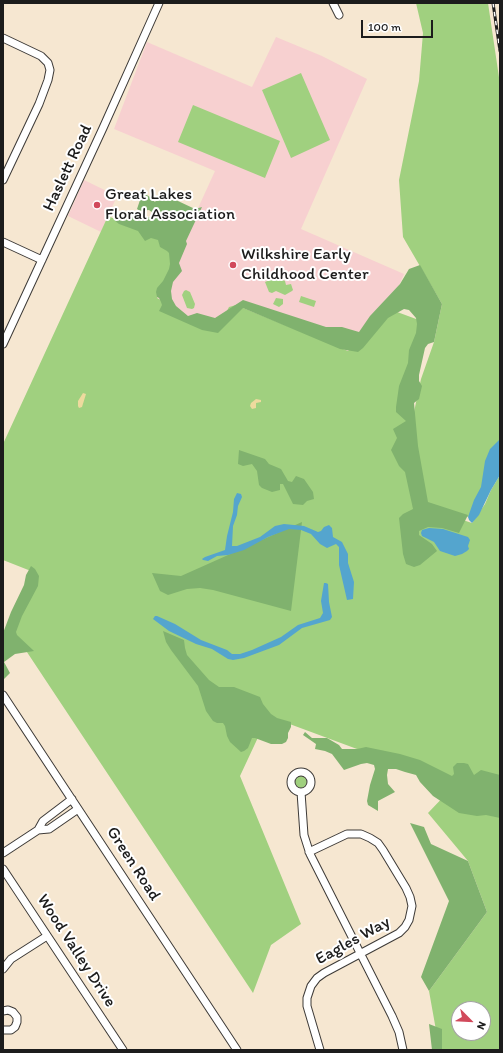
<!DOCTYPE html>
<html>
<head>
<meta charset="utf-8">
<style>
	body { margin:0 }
	#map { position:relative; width:503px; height:1053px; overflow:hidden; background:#f6e7d1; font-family:Itim,sans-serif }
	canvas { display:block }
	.frame { position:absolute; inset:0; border:4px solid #1c1c1c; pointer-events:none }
	.north { position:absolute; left:451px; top:1001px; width:40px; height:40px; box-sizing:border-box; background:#fff; border:1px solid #a4a4a4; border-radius:50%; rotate:114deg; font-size:11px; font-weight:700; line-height:16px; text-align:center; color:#1c1c1c }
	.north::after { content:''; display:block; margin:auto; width:14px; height:18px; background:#d1495b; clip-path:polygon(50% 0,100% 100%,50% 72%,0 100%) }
	.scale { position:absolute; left:361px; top:20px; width:72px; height:18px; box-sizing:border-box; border:2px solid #1c1c1c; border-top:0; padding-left:5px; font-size:12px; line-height:14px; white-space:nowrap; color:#1c1c1c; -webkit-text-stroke:3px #fff; paint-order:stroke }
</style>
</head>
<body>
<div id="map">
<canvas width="503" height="1053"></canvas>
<div class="frame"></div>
<div class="north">N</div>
<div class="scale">100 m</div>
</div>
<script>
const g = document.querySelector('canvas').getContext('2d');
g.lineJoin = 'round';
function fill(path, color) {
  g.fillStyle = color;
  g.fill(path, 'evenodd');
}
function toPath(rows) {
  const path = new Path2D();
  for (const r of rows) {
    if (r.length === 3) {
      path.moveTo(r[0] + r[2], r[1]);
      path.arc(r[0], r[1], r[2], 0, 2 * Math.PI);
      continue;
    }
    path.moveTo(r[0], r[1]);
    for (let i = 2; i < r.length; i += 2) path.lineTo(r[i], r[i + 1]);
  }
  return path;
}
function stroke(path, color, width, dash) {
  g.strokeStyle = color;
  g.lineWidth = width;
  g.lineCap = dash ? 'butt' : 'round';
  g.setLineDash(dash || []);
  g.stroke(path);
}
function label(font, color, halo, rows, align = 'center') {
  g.font = font + ' Itim,sans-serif';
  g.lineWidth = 4;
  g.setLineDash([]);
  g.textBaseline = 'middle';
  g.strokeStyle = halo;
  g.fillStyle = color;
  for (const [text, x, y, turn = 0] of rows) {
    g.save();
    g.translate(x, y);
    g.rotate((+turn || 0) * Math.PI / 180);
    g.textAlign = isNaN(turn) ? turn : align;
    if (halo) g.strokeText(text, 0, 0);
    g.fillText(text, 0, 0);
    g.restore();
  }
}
fill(toPath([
	[276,37,322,56,367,79,301,229,404,274,389,309,348,351,236,305,216,332,163,310,157,298,215,171,114,129,147,42,252,87],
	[84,180,117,196,101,232,68,216]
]), '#f7d0d0');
fill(toPath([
	[416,3,488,3,500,84,500,474,468,517,427,503,411,426,421,379,434,342,442,304,403,237,399,180,419,81,423,33],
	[301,73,330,140,291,158,262,90],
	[193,105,280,141,265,178,178,142],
	[108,216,180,247,157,298,166,303,163,310,216,332,229,307,236,305,348,351,389,309,427,323,406,417,423,507,472,523,485,504,491,490,500,475,500,802,268,716,240,776,301,924,271,945,253,993,13,631,36,573,3,560,3,444],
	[277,277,285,281,286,285,291,284,293,290,292,291,285,295,276,291,272,293,269,292,265,282],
	[186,290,190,292,195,304,194,308,192,309,187,308,182,295,184,291],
	[301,296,316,301,314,307,299,302],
	[276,298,283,299,283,304,279,307,273,304],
	[301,782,6],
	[449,791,500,809,500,1050,442,1050,439,1047,429,991,487,912,468,861,428,813],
	[459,1009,483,1009,483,1033,459,1033]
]), '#a0d07f');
fill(toPath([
	[161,193,195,209,202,207,186,241,187,244,179,263,182,271,173,282,171,291,172,299,176,306,188,316,197,313,215,318,243,300,326,327,342,327,359,332,370,316,400,284,409,269,420,265,442,304,434,342,428,344,425,348,419,375,419,381,422,386,419,399,414,403,418,446,428,502,468,515,459,533,442,528,428,527,419,531,419,535,432,544,437,551,420,565,414,567,406,564,403,554,399,518,403,514,413,509,405,472,399,466,391,450,397,438,393,429,406,421,396,412,396,407,399,386,408,363,409,350,416,333,417,324,416,318,409,310,404,309,388,318,363,348,358,352,340,349,243,308,218,333,202,330,159,311,162,305,161,302,159,298,157,297,156,292,157,288,163,281,169,269,170,264,169,253,167,251,160,247,158,240,151,238,145,241,138,231,119,224,114,220,116,215,125,219,127,217,143,218,151,217,153,213,149,210,140,211,137,209,141,197,145,194,150,197,155,202],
	[239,450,265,459,269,464,281,469,288,481,292,482,296,476,304,479,313,492,314,499,307,501,303,505,293,504,283,484,280,484,280,490,272,492,262,488,259,485,257,471,252,464,243,466,238,464],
	[302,522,291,611,213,590,200,588,187,589,168,595,160,591,152,573,181,576],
	[31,566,35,569,39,576,38,586,22,616,16,632,17,635,34,651,15,654,4,662,10,673,3,680,3,633,11,612,24,585,26,575],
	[163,631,184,640,185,648,187,655,209,680,219,687,234,687,260,697,263,704,271,714,277,718,291,722,291,727,288,733,288,738,286,742,282,744,271,744,255,738,252,738,248,748,244,751,241,752,230,742,227,736,225,726,223,723,217,723,213,721,206,711,198,686,171,650,166,642],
	[305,732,312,738,327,738,339,745,342,749,357,749,366,747,400,754,420,760,452,776,454,774,453,767,457,763,464,763,468,764,474,775,481,770,500,775,500,818,486,815,477,816,459,813,433,796,420,782,416,775,405,772,396,769,388,769,387,775,388,784,395,792,378,801,378,811,368,805,367,801,370,785,375,769,374,765,367,763,361,764,344,770,332,754,325,751,315,749,316,744,303,735],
	[410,823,424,827,431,844,468,861,487,912,429,991,421,977,449,901],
	[429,1024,442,1029,442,1050,432,1050]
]), '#80b26e');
fill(toPath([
	[83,393,86,394,82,407,79,408,78,406,78,401],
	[256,399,261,400,261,402,256,403,256,408,252,409,250,406,251,403]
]), '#eeda9e');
fill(toPath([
	[500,439,500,475,491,490,479,515,472,523,469,520,468,517,474,500,481,487,485,461,490,449],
	[237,493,241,494,242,497,238,506,237,515,233,526,232,546,237,546,260,537,275,526,284,524,304,526,318,532,321,531,324,527,329,525,332,528,333,537,342,542,348,554,348,563,354,582,353,599,347,600,339,565,339,547,336,544,327,548,320,544,311,534,301,530,289,529,268,537,244,550,228,555,217,556,208,561,203,560,202,559,205,557,225,550,227,536,233,512,234,499],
	[429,528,443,529,468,537,470,540,468,546,469,549,467,551,462,554,455,556,440,551,434,542,422,536,421,533,422,530],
	[324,583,326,583,328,584,329,602,332,617,330,620,302,628,279,645,244,658,233,660,228,659,212,649,196,644,169,631,153,619,155,616,157,616,175,624,201,640,227,650,232,654,240,654,252,650,281,637,298,625,320,618,323,613,321,601]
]), '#54a5ce');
const minor = toPath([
	[333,3,339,15],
	[3,38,41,56,48,63,50,70,48,80,39,104,3,180],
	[3,242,42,260],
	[3,344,103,128,159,3],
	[3,695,237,1050],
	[301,782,10],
	[301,792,304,835,310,854,392,1016,399,1032,403,1050],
	[38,830,43,821,72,799],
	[309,852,347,834,361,834,370,838,378,843,383,850,406,888,410,897,412,906,409,920,405,927,399,933,324,973,317,978,311,986,307,998,307,1006,320,1050],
	[3,853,38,830,49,829,78,809],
	[3,869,123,1050],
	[3,969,11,959,47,936],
	[3,1011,8,1010,13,1012,17,1017,17,1022,15,1027,11,1030,3,1030]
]);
stroke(minor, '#3d3a37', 9);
stroke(minor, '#fff', 7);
const rail = toPath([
	[493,3,500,51]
]);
stroke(rail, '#1c1c1c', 3);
stroke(rail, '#fff', 1.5, [4.5]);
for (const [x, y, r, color] of [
	[97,205,4,"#d1495b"],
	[233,265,4,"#d1495b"]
]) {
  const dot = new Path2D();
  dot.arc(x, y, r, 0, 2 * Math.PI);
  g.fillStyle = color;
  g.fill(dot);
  stroke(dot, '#fff', 1.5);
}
label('17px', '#1c1c1c', '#fff', [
	["Haslett Road",68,168,-65],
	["Green Road",133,864,57],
	["Eagles Way",353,941,-29],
	["Wood Valley Drive",76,951,57]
]);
label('17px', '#1c1c1c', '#fff', [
	["Great Lakes",105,195],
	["Floral Association",105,215],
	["Wilkshire Early",241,255],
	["Childhood Center",241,275]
], 'left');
</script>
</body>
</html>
